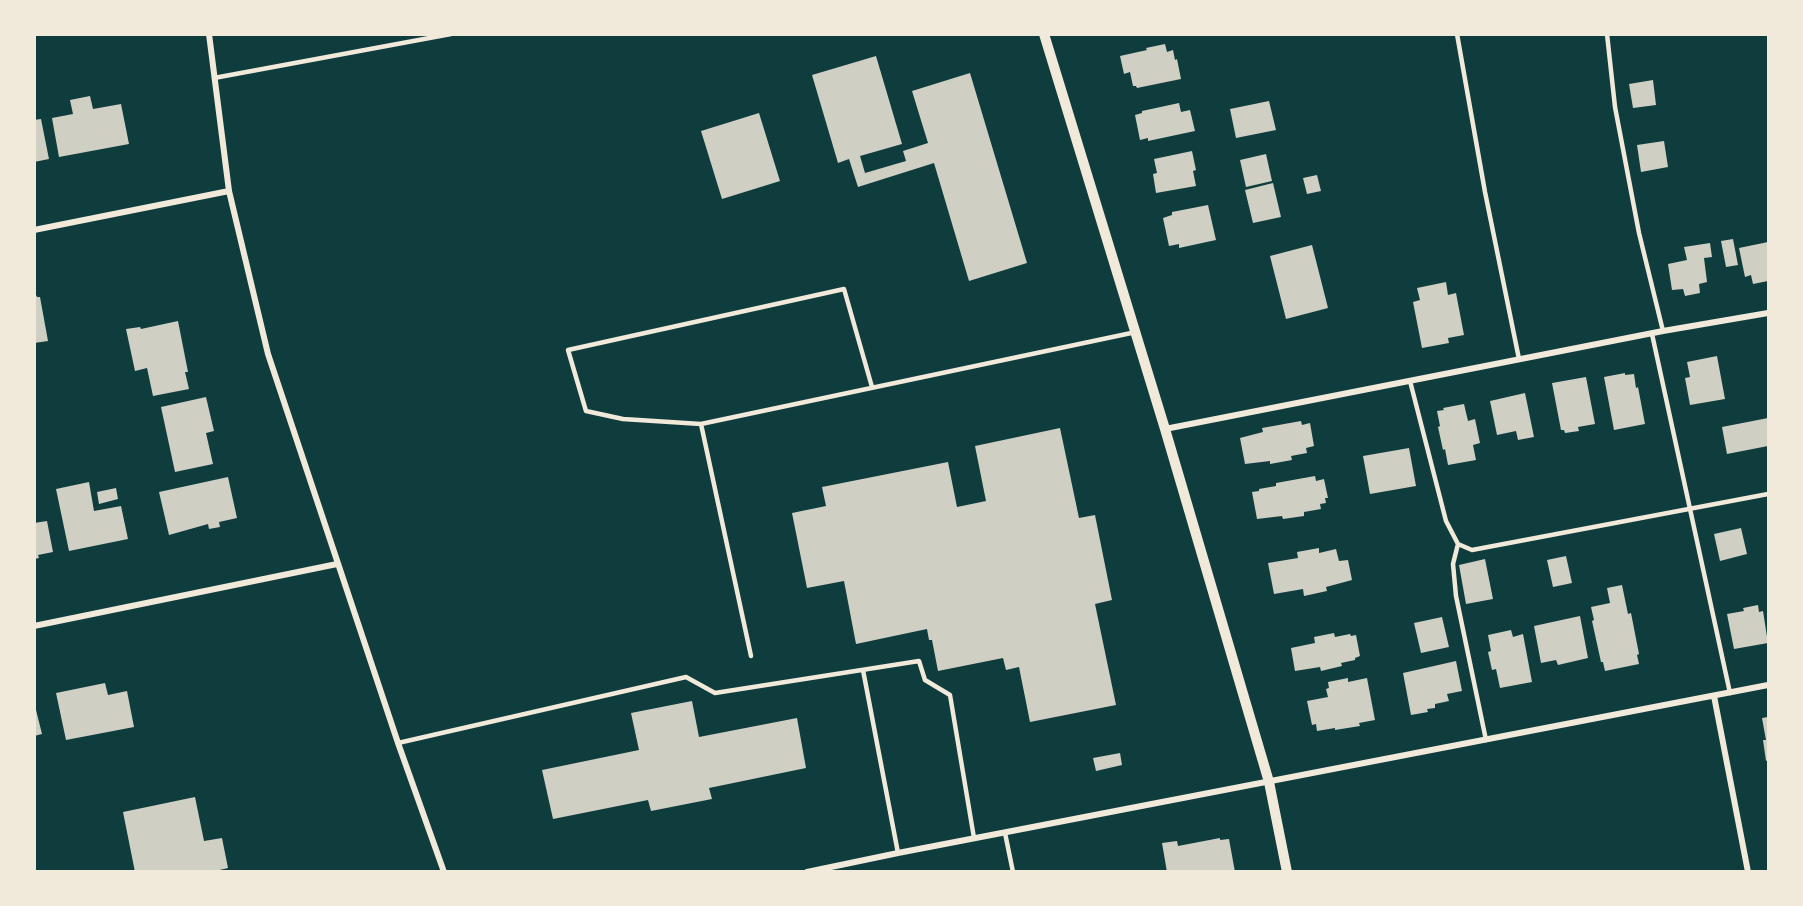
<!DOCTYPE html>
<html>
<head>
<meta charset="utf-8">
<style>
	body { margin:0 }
	#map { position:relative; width:1803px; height:906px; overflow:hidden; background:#0f3d3e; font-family:Poppins,sans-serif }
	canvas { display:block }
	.frame { position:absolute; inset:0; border:36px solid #f1e9da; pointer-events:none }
</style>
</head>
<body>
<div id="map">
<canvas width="1803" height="906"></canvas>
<div class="frame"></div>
</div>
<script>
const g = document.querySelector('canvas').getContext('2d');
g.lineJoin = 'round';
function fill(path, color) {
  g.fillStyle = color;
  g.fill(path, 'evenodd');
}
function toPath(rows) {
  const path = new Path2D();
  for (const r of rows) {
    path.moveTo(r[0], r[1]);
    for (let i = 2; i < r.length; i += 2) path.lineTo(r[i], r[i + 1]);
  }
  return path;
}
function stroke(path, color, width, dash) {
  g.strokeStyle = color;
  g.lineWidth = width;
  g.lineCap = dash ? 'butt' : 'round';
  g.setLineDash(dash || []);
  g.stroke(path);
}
fill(toPath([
	[1165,44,1167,52,1173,50,1175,60,1177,59,1181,79,1137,88,1136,86,1133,86,1130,72,1124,74,1120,56,1147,50,1146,48],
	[876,56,902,144,860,156,865,173,906,161,903,151,928,143,912,91,970,73,1027,263,969,281,934,163,858,187,849,159,838,163,812,75],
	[1653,80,1656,105,1633,108,1629,84],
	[90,96,93,109,121,104,129,144,59,157,52,118,73,114,70,100],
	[1269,101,1276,130,1236,138,1230,109],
	[1179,103,1181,112,1190,110,1195,131,1148,141,1148,138,1140,140,1135,115,1142,113,1142,111],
	[759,113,780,181,722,199,701,131],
	[41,119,49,159,34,162,34,120],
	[1664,141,1668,167,1641,172,1637,145],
	[1192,151,1196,170,1193,171,1196,186,1156,193,1153,174,1157,173,1154,159],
	[1266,154,1272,181,1246,187,1240,160],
	[1317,175,1321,191,1307,194,1303,178],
	[1273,183,1281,217,1253,223,1245,190],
	[1208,205,1216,240,1179,248,1179,244,1169,246,1163,218,1172,215,1172,212],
	[1733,239,1738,265,1726,267,1721,241],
	[1768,242,1768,281,1753,284,1751,275,1745,277,1739,248],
	[1710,243,1712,257,1704,258,1707,282,1699,284,1700,293,1685,296,1683,289,1672,290,1668,264,1687,260,1684,247],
	[1312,245,1328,308,1286,319,1270,256],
	[1446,282,1448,295,1456,293,1464,335,1448,338,1449,343,1422,348,1413,302,1420,300,1417,288],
	[34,291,37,297,40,297,48,341,34,343],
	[178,321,188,372,185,372,189,389,153,396,147,368,135,371,126,329,140,327,141,329],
	[1717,356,1725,399,1690,405,1685,378,1690,377,1687,362],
	[1625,373,1625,375,1634,374,1636,388,1638,387,1645,424,1614,430,1604,377],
	[1586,377,1595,424,1578,427,1579,431,1565,433,1564,430,1561,430,1552,383],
	[1525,393,1534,437,1518,440,1516,431,1497,435,1490,401],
	[206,397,214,431,206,433,213,464,175,472,161,407],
	[1464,404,1468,421,1475,419,1480,443,1473,445,1476,460,1448,465,1445,449,1443,450,1438,427,1440,426,1437,411,1444,410,1443,408],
	[1768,418,1768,446,1727,454,1722,427],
	[1301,421,1302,425,1310,423,1314,446,1306,448,1307,453,1291,456,1292,460,1270,464,1270,461,1245,464,1240,438,1263,432,1262,428],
	[1060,428,1079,518,1095,515,1112,600,1095,604,1116,705,1030,722,1019,667,1006,670,1003,658,938,671,932,640,929,640,927,629,856,644,844,581,807,588,792,513,826,506,822,487,948,462,957,507,986,501,975,446],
	[1409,448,1416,486,1370,494,1363,456],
	[1315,476,1316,481,1324,479,1328,498,1325,498,1326,503,1320,504,1321,509,1304,512,1304,516,1283,519,1282,516,1257,519,1252,492,1259,491,1259,489,1276,486,1276,483],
	[228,477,237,518,219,522,220,527,209,529,208,524,169,535,159,492],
	[89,482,94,511,121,506,128,539,69,551,56,489],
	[116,488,118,499,99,504,97,492],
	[47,521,53,552,38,555,39,558,34,559,34,523],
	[1741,528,1747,554,1720,561,1714,534],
	[1319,548,1319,553,1336,549,1339,561,1348,560,1352,580,1326,587,1327,591,1304,596,1303,589,1274,594,1268,563,1298,558,1297,552],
	[1566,556,1572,583,1553,587,1547,560],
	[1485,559,1493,599,1466,604,1459,565],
	[1622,585,1628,614,1631,613,1639,654,1637,655,1639,664,1605,671,1603,662,1601,662,1592,621,1594,620,1591,607,1610,603,1607,588],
	[1758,605,1759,612,1763,611,1768,643,1734,649,1727,614,1744,611,1743,608],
	[1580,616,1588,658,1558,665,1556,660,1541,663,1534,626],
	[1442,617,1449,647,1421,653,1414,623],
	[1511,630,1513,637,1523,634,1532,682,1500,688,1496,669,1492,670,1488,652,1491,651,1488,635],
	[1334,633,1335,637,1350,634,1351,636,1356,635,1360,656,1355,658,1355,660,1341,663,1342,666,1321,671,1320,667,1295,671,1291,648,1315,643,1314,637],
	[1456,661,1462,691,1447,694,1449,701,1435,704,1435,708,1427,709,1428,712,1411,715,1403,673],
	[1348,678,1348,682,1367,678,1375,720,1359,723,1360,726,1335,730,1335,728,1317,731,1316,724,1312,725,1307,701,1328,697,1326,689,1329,688,1328,682],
	[105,683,108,695,127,691,134,727,66,740,56,693],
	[692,701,699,737,797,718,806,768,709,788,712,799,651,811,648,800,553,819,542,770,639,750,631,713],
	[34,702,42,734,34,736],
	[1768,717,1768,760,1766,761,1763,740,1766,740,1762,718],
	[1120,753,1122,765,1096,771,1093,758],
	[195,797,204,841,222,838,228,868,211,872,135,872,123,812],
	[1220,838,1220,840,1229,839,1235,872,1167,872,1162,843,1177,841,1178,846]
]), '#cfcfc3');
stroke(toPath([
	[1457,34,1485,192,1519,359],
	[1607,34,1615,107,1639,233,1663,331],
	[214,78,451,34],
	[1652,334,1730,693],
	[1410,381,1446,521,1458,544,1472,550,1768,494],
	[872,387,844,289,568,350,586,411,623,419,701,424,1136,332],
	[701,424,751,656],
	[1458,544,1453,564,1456,596,1486,740],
	[863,670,898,853],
	[398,743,686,677,715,693,919,661,925,680,950,695,974,838],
	[1005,833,1013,872]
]), '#f1e9da', 4.5);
stroke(toPath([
	[209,34,229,191,268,354,398,743,444,872],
	[34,230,229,191],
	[1165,429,1663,331,1768,313],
	[34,626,337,564],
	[1714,696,1748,872],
	[807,872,898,853,1768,685]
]), '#f1e9da', 6);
stroke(toPath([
	[1044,34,1165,429,1269,782,1287,872]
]), '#f1e9da', 10);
</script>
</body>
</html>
